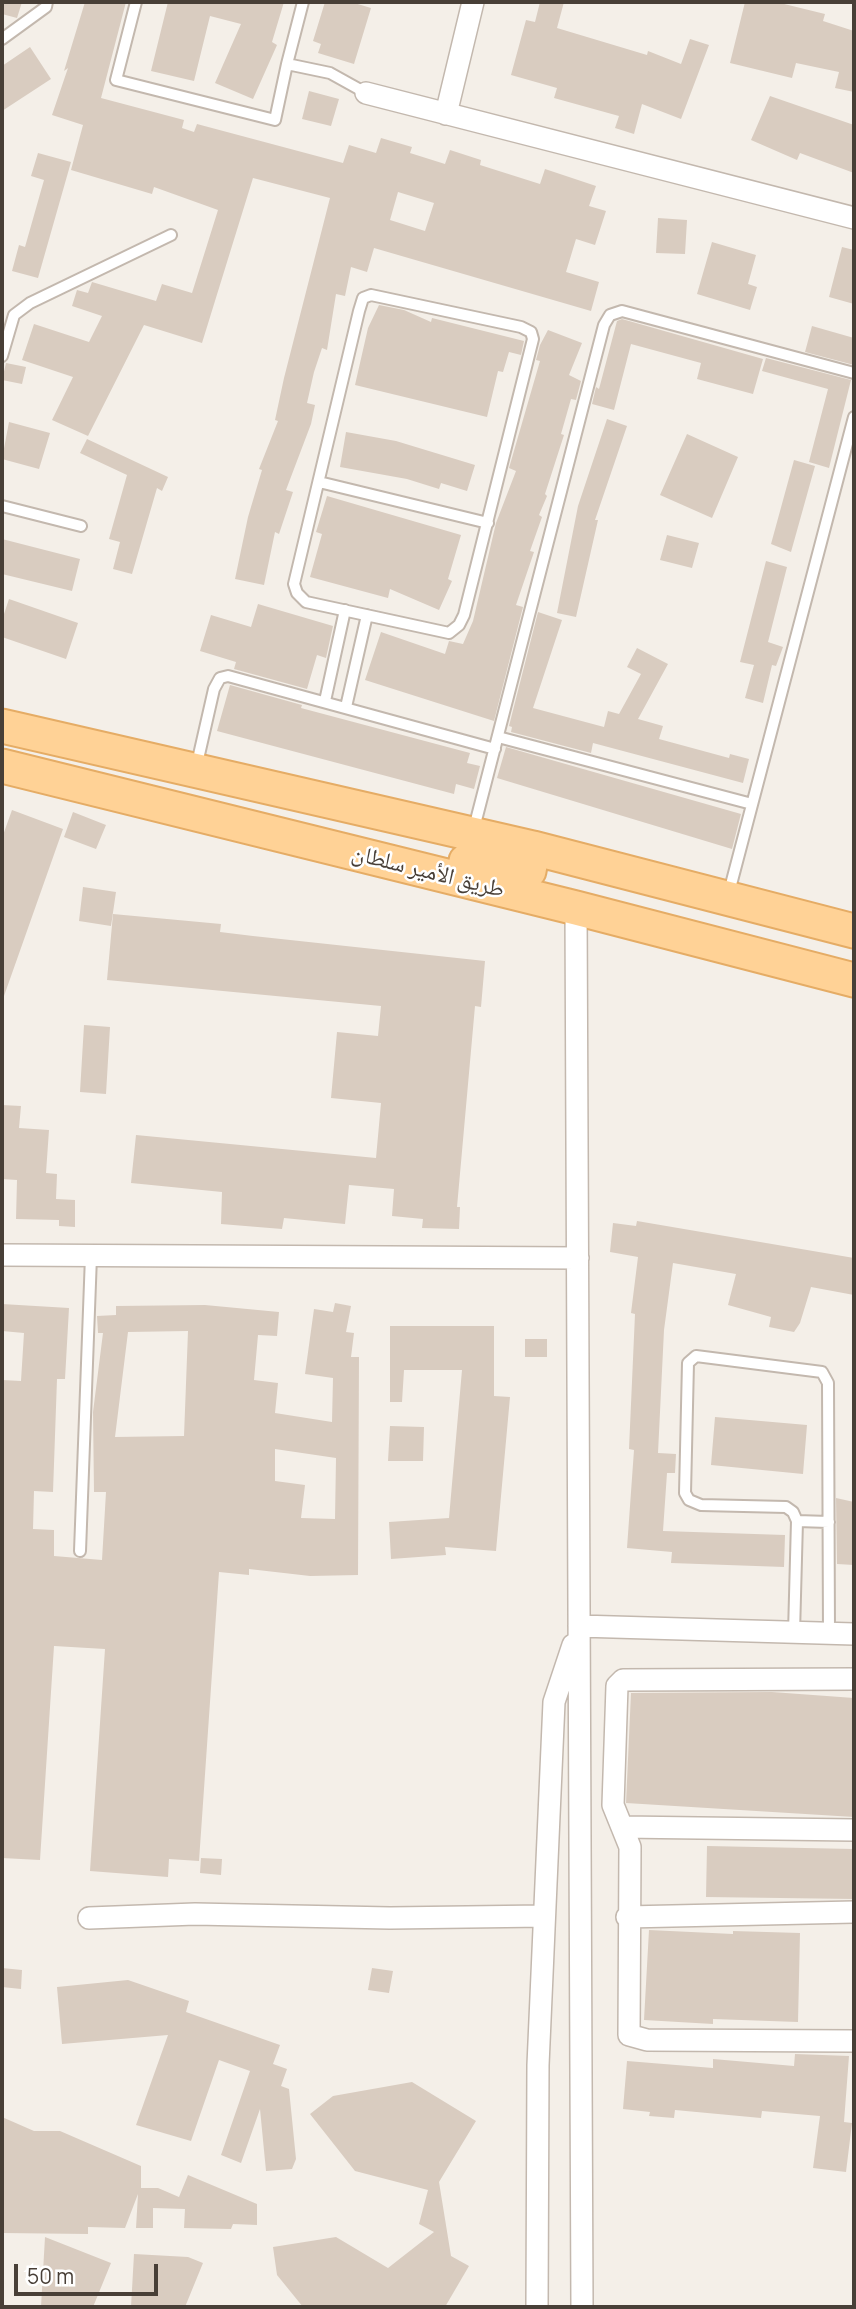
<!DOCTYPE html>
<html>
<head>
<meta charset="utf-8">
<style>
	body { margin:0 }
	#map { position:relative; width:856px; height:2309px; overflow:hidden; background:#f4efe8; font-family:Manrope,sans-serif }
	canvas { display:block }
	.frame { position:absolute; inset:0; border:4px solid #483f37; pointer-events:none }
	.scale { position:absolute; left:14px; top:2264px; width:144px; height:32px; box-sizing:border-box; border:4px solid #483f37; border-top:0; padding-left:9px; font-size:21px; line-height:24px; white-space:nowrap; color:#483f37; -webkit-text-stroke:5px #fff; paint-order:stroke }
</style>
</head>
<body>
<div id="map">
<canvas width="856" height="2309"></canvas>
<div class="frame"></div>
<div class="scale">50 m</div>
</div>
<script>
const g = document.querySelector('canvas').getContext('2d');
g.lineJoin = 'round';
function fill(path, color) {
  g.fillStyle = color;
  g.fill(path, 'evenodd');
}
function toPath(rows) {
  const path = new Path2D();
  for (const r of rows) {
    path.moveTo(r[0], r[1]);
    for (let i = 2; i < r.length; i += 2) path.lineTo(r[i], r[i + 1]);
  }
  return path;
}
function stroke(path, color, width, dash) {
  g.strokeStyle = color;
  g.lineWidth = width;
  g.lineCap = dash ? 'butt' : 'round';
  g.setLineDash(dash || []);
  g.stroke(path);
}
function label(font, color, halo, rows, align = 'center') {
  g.font = font + ' Manrope,"Noto Naskh Arabic",sans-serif';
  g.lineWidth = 5;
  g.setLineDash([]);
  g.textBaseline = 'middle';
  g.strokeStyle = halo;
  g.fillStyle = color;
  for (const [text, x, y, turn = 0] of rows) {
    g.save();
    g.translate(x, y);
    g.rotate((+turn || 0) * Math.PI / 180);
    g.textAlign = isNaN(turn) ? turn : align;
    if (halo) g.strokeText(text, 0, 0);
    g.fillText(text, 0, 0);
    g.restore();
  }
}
fill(toPath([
	[2,2,22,2,17,18,2,14],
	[85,2,126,2,101,98,184,120,182,128,194,132,197,124,343,163,349,145,376,153,381,138,412,147,410,153,445,164,450,150,481,160,480,165,540,184,545,169,596,186,589,206,606,211,595,245,576,239,566,272,599,282,591,311,374,248,367,272,351,267,345,296,336,294,327,350,322,348,314,372,307,403,315,405,311,424,286,490,293,492,279,534,275,532,264,585,235,579,248,517,262,470,259,469,278,421,275,420,284,378,330,198,253,178,202,343,144,325,88,436,52,420,73,377,22,360,34,324,89,342,102,316,72,306,77,290,88,293,92,282,156,301,162,284,192,293,218,210,154,187,152,194,71,170,83,125,52,115,68,68,64,71],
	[398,192,434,203,425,231,390,220],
	[168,2,284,2,272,42,277,45,253,99,215,83,241,24,210,16,194,81,151,71],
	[325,2,351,2,371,8,354,64,318,53,321,44,313,41],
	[540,2,564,2,557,28,647,55,648,51,681,64,690,39,709,45,681,119,642,104,634,134,615,128,619,116,554,98,557,88,511,75,526,20,535,22],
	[745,2,776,2,825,14,823,21,854,31,854,92,835,88,839,72,796,63,792,78,730,63],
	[30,47,51,79,2,111,2,66],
	[309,91,339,99,331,126,302,119],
	[770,96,854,125,854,173,800,153,797,160,751,140],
	[38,153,71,162,38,278,12,271,19,245,25,247,44,180,31,176],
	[658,218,687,220,685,254,656,253],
	[712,242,756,255,748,284,757,287,750,310,697,294],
	[842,247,854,250,854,304,829,297],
	[379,305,404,310,431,322,432,318,524,341,521,355,509,352,503,372,498,371,487,417,355,385,368,328],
	[622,319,763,359,753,394,697,379,701,363,631,344,614,410,592,404,596,387,599,389,617,321],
	[812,326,854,338,854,365,805,352],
	[548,330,582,343,569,375,581,381,576,400,571,399,561,434,564,435,545,494,547,496,539,515,542,517,530,551,534,552,516,605,523,607,494,721,365,680,381,632,445,654,449,641,463,644,473,621,496,523,516,471,509,468,540,361,536,360,540,345],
	[766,358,851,380,829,468,809,462,828,389,762,371],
	[6,363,26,367,22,384,2,380],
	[607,419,627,426,595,520,598,520,576,617,557,613,578,506],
	[9,422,50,433,39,469,2,459],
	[346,432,396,441,475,465,467,491,441,483,439,489,407,479,340,467],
	[687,434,738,457,712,518,660,495],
	[87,439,168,477,162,491,157,488,132,574,113,569,120,542,109,539,127,475,80,453],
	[794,460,815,466,791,552,771,544],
	[327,496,461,535,448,579,452,581,439,610,390,589,388,598,310,577,322,534,316,532],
	[667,535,699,543,692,568,660,560],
	[2,539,80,559,72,591,2,574],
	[766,561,787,567,768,642,783,647,776,666,772,665,763,703,745,698,754,665,740,662],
	[9,599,78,623,66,659,2,637,2,620],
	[258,604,333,626,326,658,317,655,307,689,234,669,236,662,200,651,211,615,251,627],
	[538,612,562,620,533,708,604,727,608,711,619,714,641,674,627,667,637,648,668,664,638,719,663,726,659,739,729,758,730,754,749,759,743,783,593,743,591,753,511,732,512,727,509,726],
	[230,685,302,705,301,708,470,753,467,763,480,766,474,789,456,784,454,794,217,731],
	[506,747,741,814,732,849,497,778],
	[12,810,63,829,4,996,2,838],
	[73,812,106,825,96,849,64,837],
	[83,887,116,892,111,926,79,921],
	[113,914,221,924,220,932,253,936,485,961,481,1007,475,1006,457,1207,460,1207,459,1229,422,1228,423,1219,392,1216,394,1189,349,1185,345,1224,284,1218,282,1229,221,1224,222,1192,131,1183,136,1135,376,1158,381,1103,331,1098,337,1032,378,1036,381,1006,107,980],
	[84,1025,110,1027,106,1094,80,1092],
	[2,1105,21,1106,19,1128,49,1130,46,1173,57,1174,56,1199,75,1200,75,1227,59,1226,59,1220,16,1219,17,1180,2,1179],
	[637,1221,854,1258,854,1295,811,1287,800,1323,794,1332,769,1327,771,1317,728,1305,736,1274,673,1263,664,1330,658,1453,676,1454,675,1473,667,1473,663,1531,785,1535,784,1567,671,1563,672,1552,627,1548,634,1450,629,1449,635,1314,631,1313,638,1257,610,1252,613,1223,636,1226],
	[335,1303,351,1306,346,1332,354,1333,351,1357,359,1357,358,1575,310,1576,249,1569,249,1575,219,1572,199,1861,169,1859,168,1877,90,1871,105,1649,54,1646,40,1860,2,1858,2,1380,21,1381,24,1333,2,1331,2,1304,69,1308,65,1379,57,1379,53,1492,34,1491,33,1529,54,1530,54,1556,102,1560,106,1492,94,1492,93,1412,103,1333,98,1333,97,1316,116,1315,116,1306,205,1305,279,1312,277,1336,258,1335,254,1380,278,1383,275,1413,332,1422,333,1378,305,1374,314,1309,333,1312],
	[188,1331,184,1436,115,1437,128,1332],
	[275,1449,336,1458,335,1519,301,1518,305,1485,275,1481],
	[390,1326,494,1326,494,1396,510,1397,496,1551,445,1547,446,1555,391,1559,389,1522,449,1518,462,1370,404,1370,402,1402,390,1402],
	[525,1339,547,1339,547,1357,525,1357],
	[715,1417,807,1425,803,1474,711,1465],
	[390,1426,424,1427,423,1461,388,1461],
	[836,1498,854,1502,854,1565,837,1564],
	[772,1692,854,1698,854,1817,626,1803,631,1693],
	[707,1846,854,1849,854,1899,706,1897],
	[201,1858,222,1859,221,1875,200,1873],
	[649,1930,733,1934,733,1931,800,1933,798,2022,713,2019,713,2024,644,2020],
	[2,1968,22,1970,21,1989,2,1987],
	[372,1968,393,1971,389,1993,368,1990],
	[128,1980,189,2001,186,2012,280,2045,273,2064,287,2069,281,2086,289,2089,296,2159,292,2169,266,2171,260,2109,241,2163,221,2155,250,2071,219,2060,191,2141,136,2125,168,2035,62,2044,57,1987],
	[795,2054,849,2056,844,2122,852,2123,846,2172,813,2168,820,2116,762,2111,761,2118,675,2110,674,2118,649,2116,650,2112,623,2109,627,2061,713,2068,713,2059,794,2066],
	[412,2082,476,2121,439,2182,451,2256,469,2266,445,2307,303,2307,277,2275,273,2247,336,2237,388,2268,434,2232,419,2224,428,2190,355,2171,310,2114,333,2096],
	[2,2117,34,2131,60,2131,141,2166,141,2188,158,2188,179,2197,188,2175,257,2204,257,2225,233,2224,231,2229,184,2228,185,2209,153,2208,153,2228,136,2228,138,2194,125,2228,88,2227,88,2234,2,2233],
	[45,2237,111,2263,93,2307,41,2307],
	[134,2254,188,2257,203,2263,185,2307,131,2307]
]), '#d9ccc0');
const service = toPath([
	[136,2,116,80,275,120,287,64,330,73,366,93],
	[2,39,46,7,47,2],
	[287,64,303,2],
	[371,295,521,327,531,332,533,339,464,615,459,625,449,633,306,602,297,593,294,584,359,311,363,298,371,295],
	[2,356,14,315,30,303,171,235],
	[319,482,488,523],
	[2,506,81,526],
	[325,701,345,610],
	[346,707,367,615],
	[498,737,752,804],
	[196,768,214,689,220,678,228,676,495,749],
	[473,832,604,325,610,315,622,311,854,373],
	[728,896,854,417],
	[797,1521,829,1522],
	[80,1551,91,1256],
	[794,1633,797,1521,793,1512,786,1507,701,1505,689,1500,685,1493,688,1363,696,1356,822,1372,828,1383,829,1633]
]);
const minor = toPath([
	[366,93,854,218],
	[446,114,473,2],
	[576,908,582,2307],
	[2,1255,578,1258],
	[579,1626,854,1634],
	[854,1679,623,1680,617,1686,613,1805,630,1847,629,2035,647,2040,854,2041],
	[622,1827,854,1830],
	[627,1917,854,1912],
	[89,1918,195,1914,390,1918,544,1916],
	[537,2307,538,2065,554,1702,573,1645]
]);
const primary = toPath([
	[2,726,533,848,854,931],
	[2,766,576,908,854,980],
	[466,861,529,871,533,848]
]);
stroke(service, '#c3b8ae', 14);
stroke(minor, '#c3b8ae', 24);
stroke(primary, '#e5ac65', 37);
stroke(service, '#fff', 10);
stroke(minor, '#fff', 21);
stroke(primary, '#ffd296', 33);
label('23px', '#483f37', '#fff', [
	["طريق الأمير سلطان",428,872,14]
]);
</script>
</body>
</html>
